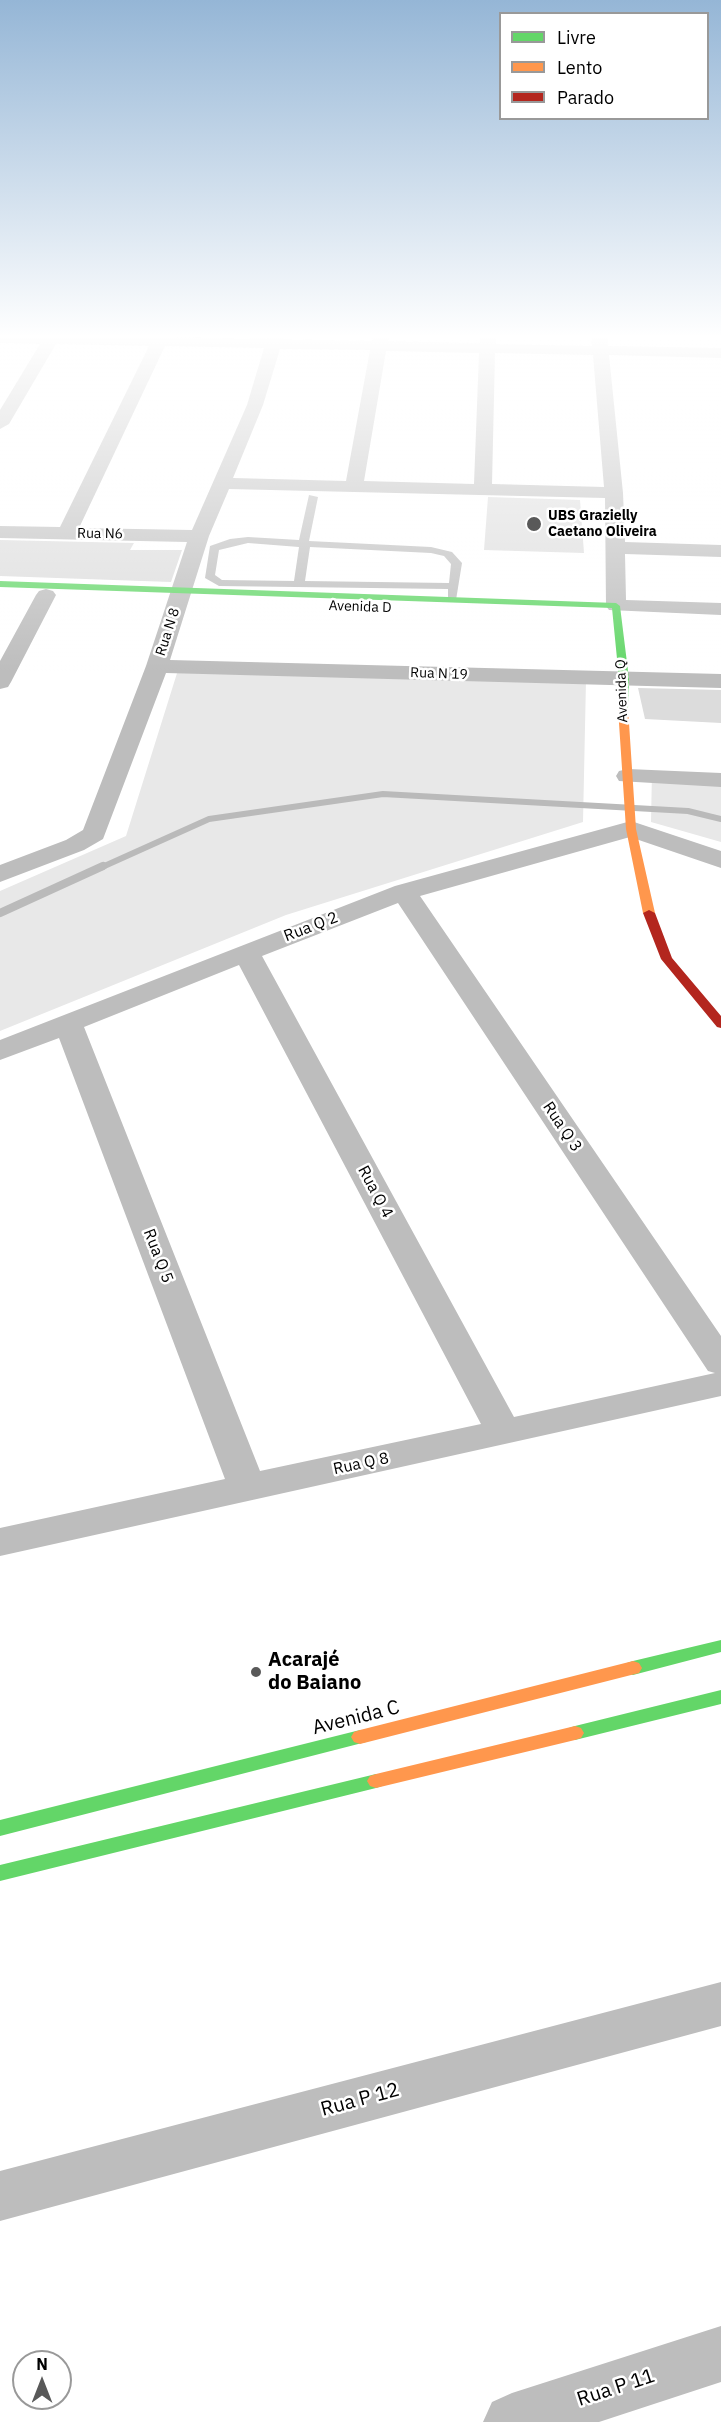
<!DOCTYPE html>
<html>
<head>
<meta charset="utf-8">
<style>
	body { margin:0 }
	#map { position:relative; width:721px; height:2422px; overflow:hidden; background:#fff; font-family:"IBM Plex Sans",sans-serif }
	canvas { display:block }
	.legend { position:absolute; left:499px; top:12px; width:210px; height:108px; box-sizing:border-box; background:#fff; border:2px solid #999; margin:0; padding:8px 10px; list-style:none; font-size:18px; color:#000 }
	.legend li { display:flex; align-items:center; gap:12px; height:30px }
	.legend b { width:30px; border:2px solid #999 }
	.north { position:absolute; left:12px; top:2350px; width:60px; height:60px; box-sizing:border-box; background:#fff; border:2px solid #999; border-radius:50%; rotate:0deg; font-size:16px; font-weight:700; line-height:24px; text-align:center; color:#000 }
	.north::after { content:''; display:block; margin:auto; width:21px; height:27px; background:#595959; clip-path:polygon(50% 0,100% 100%,50% 72%,0 100%) }
</style>
</head>
<body>
<div id="map">
<canvas width="721" height="2422"></canvas>
<ul class="legend">
<li><b style="height:8px;background:#63d668"></b>Livre</li>
<li><b style="height:8px;background:#ff974d"></b>Lento</li>
<li><b style="height:8px;background:#b3261e"></b>Parado</li>
</ul>
<div class="north">N</div>
</div>
<script>
const g = document.querySelector('canvas').getContext('2d');
g.lineJoin = 'round';
function fill(path, color) {
  g.fillStyle = color;
  g.fill(path, 'evenodd');
}
function toPath(rows) {
  const path = new Path2D();
  for (const r of rows) {
    path.moveTo(r[0], r[1]);
    for (let i = 2; i < r.length; i += 2) path.lineTo(r[i], r[i + 1]);
  }
  return path;
}
function stroke(path, color, width, dash) {
  g.strokeStyle = color;
  g.lineWidth = width;
  g.lineCap = dash ? 'butt' : 'round';
  g.setLineDash(dash || []);
  g.stroke(path);
}
function label(font, color, halo, rows, align = 'center') {
  g.font = font + ' "IBM Plex Sans",sans-serif';
  g.lineWidth = 5;
  g.setLineDash([]);
  g.textBaseline = 'middle';
  g.strokeStyle = halo;
  g.fillStyle = color;
  for (const [text, x, y, turn = 0] of rows) {
    g.save();
    g.translate(x, y);
    g.rotate((+turn || 0) * Math.PI / 180);
    g.textAlign = isNaN(turn) ? turn : align;
    if (halo) g.strokeText(text, 0, 0);
    g.fillText(text, 0, 0);
    g.restore();
  }
}
fill(toPath([
	[178,670,586,680,583,822,286,915,0,1031,0,891,126,836],
	[652,771,721,777,721,842,651,822]
]), '#e8e8e8');
stroke(toPath([
	[100,868,209,819,383,794,688,811,721,819]
]), '#bababa', 6);
stroke(toPath([
	[0,913,103,866]
]), '#bababa', 8);
fill(toPath([
	[488,497,580,500,584,553,484,550],
	[0,540,134,543,130,550,182,550,171,582,0,576],
	[638,688,721,690,721,723,645,719]
]), '#dcdcdc');
fill(toPath([
	[309,495,318,497,309,541,431,547,452,552,462,563,456,600,448,600,448,589,219,586,205,578,210,546,230,539,248,537,299,540,309,495],
	[248,543,299,547,294,581,222,580,215,575,219,550,248,543],
	[310,547,431,553,444,556,451,564,449,583,305,581,310,547]
]), '#bdbdbd');
fill(toPath([
	[0,334,154,337,171,334,169,337,267,339,268,334,284,334,282,339,372,341,374,334,390,334,388,341,480,343,480,334,496,334,496,344,592,346,591,334,607,334,608,346,721,348,721,358,609,355,623,493,625,542,721,545,721,557,625,554,626,600,721,603,721,615,609,610,606,606,605,498,229,489,209,536,170,660,721,674,721,688,166,673,103,839,84,850,0,882,0,865,66,840,83,830,146,666,187,542,0,538,0,526,60,527,149,346,56,344,9,424,0,429,0,410,40,344,0,343,0,334],
	[165,346,264,348,247,405,192,530,79,528,165,346],
	[280,349,370,350,346,481,233,478,263,405,280,349],
	[386,351,479,353,474,484,364,481,386,351],
	[495,353,593,355,604,487,492,484,495,353],
	[46,589,53,591,56,595,11,682,8,687,0,689,0,661,36,595,39,591,46,589],
	[628,769,721,773,721,787,619,781,616,776,619,771,628,769],
	[631,821,721,851,721,868,630,837,420,896,721,1336,721,1396,0,1556,0,1528,225,1479,59,1038,0,1060,0,1040,395,886,631,821],
	[398,903,708,1371,715,1373,514,1417,262,956,398,903],
	[239,965,481,1424,260,1471,84,1027,239,965],
	[721,1982,721,2026,0,2221,0,2171,721,1982],
	[721,2326,721,2382,599,2422,483,2422,492,2402,512,2393,721,2326]
]), '#bdbdbd');
fill(toPath([
	[0,581,616,603,620,606,629,679,628,708,623,711,618,708,619,679,612,608,0,587,0,581],
	[721,1640,721,1652,633,1675,627,1673,624,1668,627,1663,633,1661,721,1640],
	[721,1690,721,1704,575,1740,569,1738,566,1733,569,1728,575,1726,721,1690],
	[360,1730,366,1732,369,1737,366,1742,0,1836,0,1820,360,1730],
	[376,1774,382,1776,385,1781,382,1786,376,1788,0,1881,0,1865,376,1774]
]), '#63d668');
fill(toPath([
	[623,705,628,708,636,829,655,913,649,916,643,913,626,829,618,708,623,705],
	[633,1661,639,1663,642,1668,639,1673,360,1744,354,1742,351,1737,354,1732,360,1730,633,1661],
	[575,1726,581,1728,584,1733,581,1738,575,1740,376,1788,370,1786,367,1781,370,1776,376,1774,575,1726]
]), '#ff974d');
fill(toPath([
	[649,910,655,913,672,958,721,1016,721,1028,717,1027,661,959,643,913,649,910]
]), '#b3261e');
const sky = g.createLinearGradient(0, 0, 0, 673);
sky.addColorStop(0, '#95b6d6');
sky.addColorStop(0.5, '#fff');
sky.addColorStop(1, '#ffffff00');
g.fillStyle = sky;
g.fillRect(0, 0, 721, 673);
for (const [x, y, r, color] of [
	[534,524,8,"#595959"],
	[256,1672,6,"#595959"]
]) {
  const dot = new Path2D();
  dot.arc(x, y, r, 0, 2 * Math.PI);
  g.fillStyle = color;
  g.fill(dot);
  stroke(dot, '#fff', 2);
}
label('bold 14px', '#000', '#fff', [
	["UBS Grazielly",548,516],
	["Caetano Oliveira",548,532]
], 'left');
label('14px', '#000', '#fff', [
	["Rua N6",100,534,1],
	["Avenida D",360,607,2],
	["Rua N 8",168,632,-72],
	["Rua N 19",439,674,2],
	["Avenida Q",622,691,-92]
]);
label('16px', '#000', '#fff', [
	["Rua Q 2",311,927,-21],
	["Rua Q 3",562,1127,56],
	["Rua Q 4",375,1192,62],
	["Rua Q 5",158,1256,69],
	["Rua Q 8",361,1464,-12]
]);
label('bold 20px', '#000', '#fff', [
	["Acarajé",268,1660],
	["do Baiano",268,1683]
], 'left');
label('20px', '#000', '#fff', [
	["Avenida C",356,1718,-14],
	["Rua P 12",360,2100,-15],
	["Rua P 11",616,2388,-18]
]);
</script>
</body>
</html>
